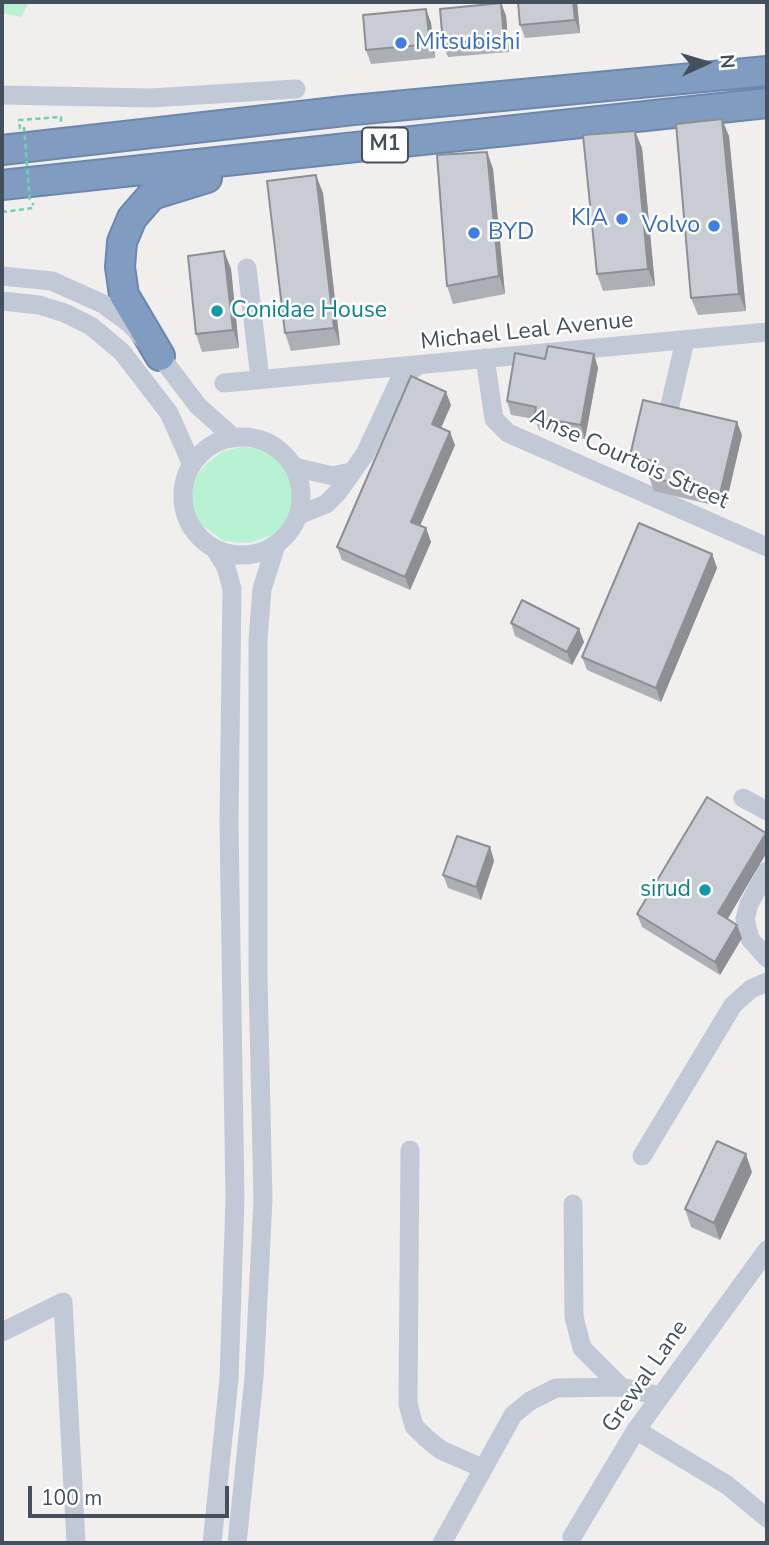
<!DOCTYPE html>
<html>
<head>
<meta charset="utf-8">
<style>
	body { margin:0 }
	#map { position:relative; width:769px; height:1545px; overflow:hidden; background:#f1eeee; font-family:"Nunito Sans",sans-serif }
	canvas { display:block }
	.frame { position:absolute; inset:0; border:4px solid #45505d; pointer-events:none }
	.north { position:absolute; left:671px; top:28px; width:70px; height:70px; -webkit-text-stroke:5px #fff; paint-order:stroke; rotate:86deg; font-size:19px; font-weight:700; line-height:28px; text-align:center; color:#45505d }
	.north::after { content:''; display:block; margin:auto; width:24px; height:32px; background:#45505d; clip-path:polygon(50% 0,100% 100%,50% 72%,0 100%) }
	.scale { position:absolute; left:28px; top:1486px; width:201px; height:32px; box-sizing:border-box; border:4px solid #45505d; border-top:0; padding-left:9px; font-size:21px; line-height:24px; white-space:nowrap; color:#45505d; -webkit-text-stroke:5px #fff; paint-order:stroke }
</style>
</head>
<body>
<div id="map">
<canvas width="769" height="1545"></canvas>
<div class="frame"></div>
<div class="north">N</div>
<div class="scale">100 m</div>
</div>
<script>
const g = document.querySelector('canvas').getContext('2d');
g.lineJoin = 'round';
function fill(path, color) {
  g.fillStyle = color;
  g.fill(path, 'evenodd');
}
function toPath(rows) {
  const path = new Path2D();
  for (const r of rows) {
    if (r.length === 3) {
      path.moveTo(r[0] + r[2], r[1]);
      path.arc(r[0], r[1], r[2], 0, 2 * Math.PI);
      continue;
    }
    path.moveTo(r[0], r[1]);
    for (let i = 2; i < r.length; i += 2) path.lineTo(r[i], r[i + 1]);
  }
  return path;
}
function stroke(path, color, width, dash) {
  g.strokeStyle = color;
  g.lineWidth = width;
  g.lineCap = dash ? 'butt' : 'round';
  g.setLineDash(dash || []);
  g.stroke(path);
}
function label(font, color, halo, rows, align = 'center') {
  g.font = font + ' "Nunito Sans",sans-serif';
  g.lineWidth = 5;
  g.setLineDash([]);
  g.textBaseline = 'middle';
  g.strokeStyle = halo;
  g.fillStyle = color;
  for (const [text, x, y, turn = 0] of rows) {
    g.save();
    g.translate(x, y);
    g.rotate((+turn || 0) * Math.PI / 180);
    g.textAlign = isNaN(turn) ? turn : align;
    if (halo) g.strokeText(text, 0, 0);
    g.fillText(text, 0, 0);
    g.restore();
  }
}
fill(toPath([
	[2,2,29,2,21,17,2,13],
	[242,447,260,449,274,456,286,468,294,485,294,500,283,527,270,536,253,542,237,543,222,540,200,524,193,512,191,496,196,477,207,463,223,451]
]), '#b8f2d3');
const highway = toPath([
	[2,150,353,110,767,71],
	[2,185,767,103],
	[160,356,124,295,120,267,122,242,132,218,152,195,207,178]
]);
stroke(highway, '#6c87ad', 32);
stroke(toPath([
	[20,129,19,120,61,117,61,123],
	[2,212,33,208,33,203]
]), '#6dd3a9', 2.5, [5, 3.5]);
stroke(toPath([
	[2,95,151,98,296,89],
	[247,268,260,379],
	[2,276,52,281,103,304,129,323,160,356,198,406,234,438],
	[2,301,39,305,65,313,91,326,122,352,169,413,192,465],
	[485,358,494,419,508,433,767,547],
	[224,383,767,332],
	[670,405,685,341],
	[242,496,59],
	[294,467,333,476,351,472],
	[299,515,326,504,338,492,365,454,400,379,417,366],
	[743,798,767,811],
	[767,871,749,904,745,919,750,939,767,958],
	[410,1150,408,1404,414,1426,426,1438,441,1450,482,1468],
	[642,1156,733,1005,751,989,767,982],
	[573,1204,574,1317,582,1348,621,1387],
	[2,1332,63,1302,76,1543],
	[636,1430,727,1485,767,1518],
	[572,1537,636,1430,767,1250],
	[212,1543,229,1379,235,1199,229,823,232,589,226,567,215,549],
	[237,1543,254,1378,263,1200,258,978,258,639,262,589,276,545],
	[442,1543,513,1415,530,1401,556,1388,621,1387,659,1396]
]), '#c0c9d5', 19);
stroke(highway, '#819cc1', 28);
stroke(toPath([
	[24,127,30,203]
]), '#6dd3a9', 2.5, [5, 3.5]);
fill(toPath([
	[518,2,577,2,580,33,525,38,520,25],
	[501,3,506,16,509,52,448,57,443,44],
	[426,9,431,23,435,58,371,64,366,50],
	[729,136,746,311,698,315,691,298],
	[642,148,655,286,603,291,597,274],
	[487,152,493,169,505,294,453,304,447,286],
	[323,193,340,345,291,351,285,333],
	[224,251,231,269,239,348,202,352,196,334],
	[594,354,598,368,585,439,539,430,535,419,511,415,507,401,545,359],
	[451,405,441,428,455,445,420,526,426,528,431,542,410,590,342,560,337,547],
	[742,435,725,508,654,491,649,477,650,473,635,469,630,456],
	[712,554,717,568,661,702,587,670,582,657],
	[511,623,584,642,572,665,515,636],
	[766,833,767,837,767,852,727,919,742,938,720,975,642,927,637,914],
	[490,847,494,861,481,900,448,888,443,875],
	[752,1172,720,1240,691,1227,685,1209]
]), '#adafb6');
fill(toPath([
	[573,2,577,2,580,33,575,20],
	[501,3,506,16,509,52,504,38],
	[426,9,431,23,435,58,430,44],
	[722,119,729,136,746,311,739,294],
	[635,131,642,148,655,286,648,269],
	[487,152,493,169,505,294,499,276],
	[316,175,323,193,340,345,334,328],
	[224,251,231,269,239,348,233,330],
	[594,354,598,368,585,439,581,425],
	[446,392,451,405,437,437,432,424],
	[737,422,742,435,725,508,720,494],
	[450,432,455,445,416,535,411,522],
	[426,528,431,542,410,590,405,577],
	[712,554,717,568,661,702,656,688],
	[579,629,584,642,572,665,567,652],
	[766,833,767,837,767,852,723,927,718,913],
	[490,847,494,861,481,900,476,887],
	[737,925,742,938,720,975,715,962],
	[746,1154,752,1172,720,1240,714,1223]
]), '#8d8f94');
const building = toPath([
	[518,2,573,2,575,20,520,25,518,2],
	[501,3,504,38,443,44,440,9,501,3],
	[426,9,430,44,366,50,363,15,426,9],
	[722,119,739,294,691,298,676,124,722,119],
	[635,131,648,269,597,274,583,135,635,131],
	[487,152,499,276,447,286,437,155,487,152],
	[316,175,334,328,285,333,267,181,316,175],
	[224,251,233,330,196,334,188,256,224,251],
	[548,346,594,354,581,425,534,417,536,407,507,401,515,353,545,359,548,346],
	[411,376,446,392,432,424,450,432,411,522,426,528,405,577,337,547,411,376],
	[643,400,737,422,720,494,649,477,653,461,630,456,643,400],
	[639,523,712,554,656,688,582,657,639,523],
	[522,600,579,629,567,652,511,623,522,600],
	[707,797,766,833,718,913,737,925,715,962,637,914,707,797],
	[457,836,490,847,476,887,443,875,457,836],
	[717,1141,746,1154,714,1223,685,1209,717,1141]
]);
fill(building, '#c9ccd4');
stroke(building, '#8d8f94', 2);
for (const [x, y, r, color] of [
	[401,43,7,"#3f7fe0"],
	[622,219,7,"#3f7fe0"],
	[714,226,7,"#3f7fe0"],
	[474,233,7,"#3f7fe0"],
	[217,311,7,"#0f9aa8"],
	[705,890,7,"#0f9aa8"]
]) {
  const dot = new Path2D();
  dot.arc(x, y, r, 0, 2 * Math.PI);
  g.fillStyle = color;
  g.fill(dot);
  stroke(dot, '#fff', 2.5);
}
for (const [x, y, w] of [
	[385,145,46]
]) {
  const box = new Path2D();
  box.roundRect(x - w / 2, y - 17.5, w, 35, 5);
  g.fillStyle = '#fff';
  g.fill(box);
  stroke(box, '#45505d', 2);
}
label('bold 21px', '#45505d', null, [
	["M1",385,145]
]);
label('23px', '#366cbe', '#fff', [
	["Mitsubishi",415,43],
	["KIA",608,219,"right"],
	["Volvo",700,226,"right"],
	["BYD",488,233]
], 'left');
label('23px', '#0d838f', '#fff', [
	["Conidae House",231,311],
	["sirud",691,890,"right"]
], 'left');
label('23px', '#45505d', '#fff', [
	["Michael Leal Avenue",527,332,-6],
	["Anse Courtois Street",629,460,24],
	["Grewal Lane",646,1377,-55]
]);
</script>
</body>
</html>
